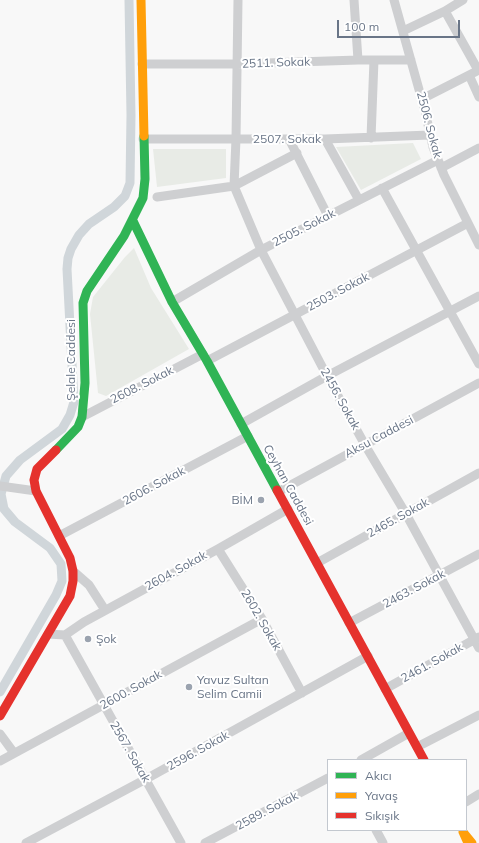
<!DOCTYPE html>
<html>
<head>
<meta charset="utf-8">
<style>
	body { margin:0 }
	#map { position:relative; width:479px; height:843px; overflow:hidden; background:#f8f8f8; font-family:Mulish,sans-serif }
	canvas { display:block }
	.legend { position:absolute; left:327px; top:759px; width:140px; height:72px; box-sizing:border-box; background:#fff; border:1px solid #c3c8cf; margin:0; padding:5px 7px; list-style:none; font-size:12px; color:#697587 }
	.legend li { display:flex; align-items:center; gap:8px; height:20px }
	.legend b { width:20px; border:1px solid #c3c8cf }
	.scale { position:absolute; left:337px; top:20px; width:123px; height:18px; box-sizing:border-box; border:2px solid #697587; border-top:0; padding-left:5px; font-size:12px; line-height:14px; white-space:nowrap; color:#697587; -webkit-text-stroke:3px #fff; paint-order:stroke }
</style>
</head>
<body>
<div id="map">
<canvas width="479" height="843"></canvas>
<ul class="legend">
<li><b style="height:5px;background:#30b455"></b>Akıcı</li>
<li><b style="height:5px;background:#ff9f0a"></b>Yavaş</li>
<li><b style="height:5px;background:#e5322d"></b>Sıkışık</li>
</ul>
<div class="scale">100 m</div>
</div>
<script>
const g = document.querySelector('canvas').getContext('2d');
g.lineJoin = 'round';
function fill(path, color) {
  g.fillStyle = color;
  g.fill(path, 'evenodd');
}
function toPath(rows) {
  const path = new Path2D();
  for (const r of rows) {
    path.moveTo(r[0], r[1]);
    for (let i = 2; i < r.length; i += 2) path.lineTo(r[i], r[i + 1]);
  }
  return path;
}
function stroke(path, color, width, dash) {
  g.strokeStyle = color;
  g.lineWidth = width;
  g.lineCap = dash ? 'butt' : 'round';
  g.setLineDash(dash || []);
  g.stroke(path);
}
function label(font, color, halo, rows, align = 'center') {
  g.font = font + ' Mulish,sans-serif';
  g.lineWidth = 4;
  g.setLineDash([]);
  g.textBaseline = 'middle';
  g.strokeStyle = halo;
  g.fillStyle = color;
  for (const [text, x, y, turn = 0] of rows) {
    g.save();
    g.translate(x, y);
    g.rotate((+turn || 0) * Math.PI / 180);
    g.textAlign = isNaN(turn) ? turn : align;
    if (halo) g.strokeText(text, 0, 0);
    g.fillText(text, 0, 0);
    g.restore();
  }
}
fill(toPath([
	[413,143,421,159,361,190,336,147],
	[153,149,226,149,226,178,157,187],
	[134,248,151,288,189,349,106,396,98,393,90,314,93,297,125,257]
]), '#e8ebe6');
stroke(toPath([
	[0,692,56,595,62,581,61,564,50,548,15,522,4,509,1,494,6,476,20,460,62,429,70,415,74,402,67,269,68,258,71,249,79,235,89,224,114,207,125,196,130,183,131,115,129,0]
]), '#d0d6da', 9);
stroke(toPath([
	[238,0,236,139,234,186,261,250,327,376,365,445,406,514,479,648],
	[354,0,358,60],
	[394,0,425,111,433,147,444,175,479,245],
	[445,11,478,70],
	[403,31,445,11,463,0],
	[142,64,237,64,358,60,411,60],
	[469,75,479,97],
	[422,99,479,70],
	[371,138,374,60],
	[143,139,325,139,430,135],
	[289,139,328,216],
	[325,139,359,200],
	[441,168,479,148],
	[382,188,479,364],
	[157,197,234,186,297,153],
	[172,302,261,250,438,160],
	[207,361,468,223],
	[82,417,203,354],
	[241,424,327,376,479,296],
	[0,486,36,491],
	[278,492,479,383],
	[59,536,248,436],
	[218,549,262,619,302,693],
	[317,563,479,473],
	[73,571,89,585,105,610],
	[349,623,479,554],
	[48,634,65,635,181,843],
	[65,635,84,622,218,549,288,509],
	[385,689,479,637],
	[0,734,14,753],
	[417,747,479,715],
	[361,760,409,733],
	[0,761,262,619],
	[466,802,479,794],
	[376,830,383,843],
	[26,843,146,779,368,656],
	[205,843,328,778]
]), '#cecfd1', 9);
stroke(toPath([
	[133,221,172,302,207,361,277,490],
	[56,450,78,427,82,417,85,383,83,303,87,291,124,236,143,198,145,179,144,136]
]), '#30b455', 9);
stroke(toPath([
	[141,0,144,136],
	[468,843,463,832,472,843]
]), '#ff9f0a', 9);
stroke(toPath([
	[277,490,424,760],
	[0,716,70,596,73,581,73,571,70,558,36,491,34,480,37,469,56,450]
]), '#e5322d', 9);
for (const [x, y, r, color] of [
	[261,500,4,"#9ba3af"],
	[88,639,4,"#9ba3af"],
	[189,687,4,"#9ba3af"]
]) {
  const dot = new Path2D();
  dot.arc(x, y, r, 0, 2 * Math.PI);
  g.fillStyle = color;
  g.fill(dot);
  stroke(dot, '#fff', 1.5);
}
label('12px', '#697587', '#fff', [
	["2511. Sokak",276,63,-2],
	["2506. Sokak",429,125,75],
	["2507. Sokak",287,139],
	["2505. Sokak",304,228,-27],
	["2503. Sokak",338,292,-28],
	["Şelale Caddesi",71,360,-90],
	["2608. Sokak",142,385,-27],
	["2456. Sokak",340,399,61],
	["Aksu Caddesi",379,437,-28],
	["Ceyhan Caddesi",288,485,61],
	["2606. Sokak",154,486,-28],
	["2465. Sokak",398,518,-29],
	["2604. Sokak",176,571,-29],
	["2463. Sokak",414,589,-28],
	["2602. Sokak",261,620,60],
	["2461. Sokak",432,663,-29],
	["2600. Sokak",131,690,-29],
	["2596. Sokak",198,751,-29],
	["2567. Sokak",130,752,60],
	["2589. Sokak",267,811,-28]
]);
label('12px', '#697587', '#fff', [
	["BİM",253,500,"right"],
	["Şok",96,639],
	["Yavuz Sultan",197,680],
	["Selim Camii",197,694]
], 'left');
</script>
</body>
</html>
